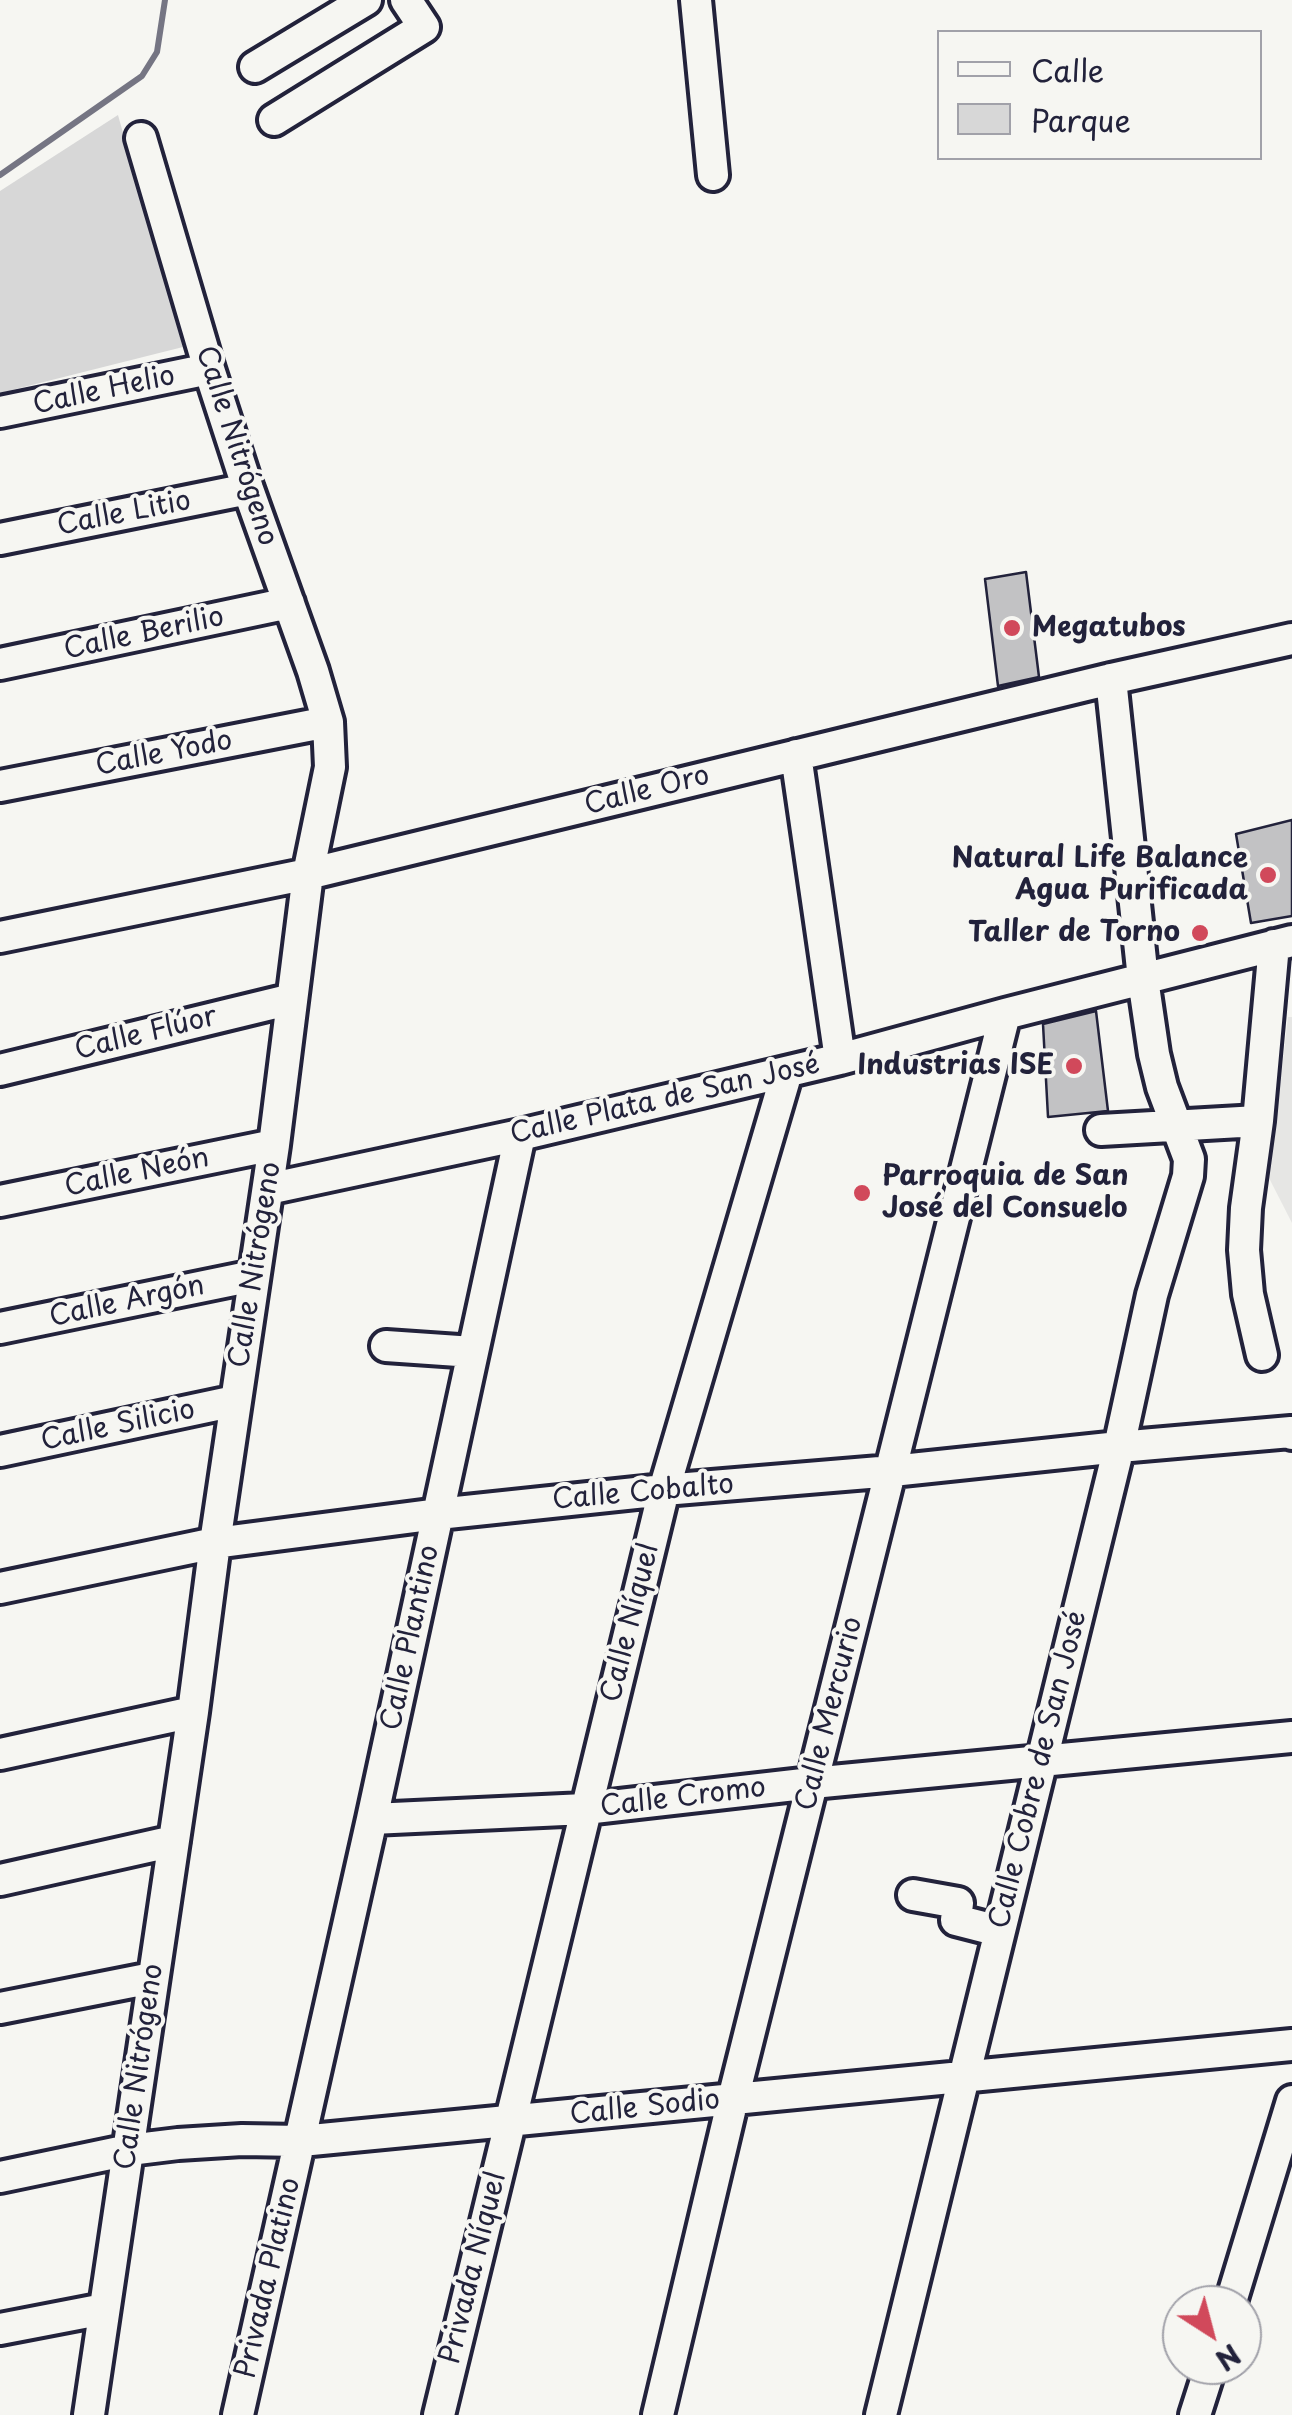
<!DOCTYPE html>
<html>
<head>
<meta charset="utf-8">
<style>
	body { margin:0 }
	#map { position:relative; width:1292px; height:2415px; overflow:hidden; background:#f6f6f2; font-family:"Playpen Sans",sans-serif }
	canvas { display:block }
	.legend { position:absolute; left:937px; top:30px; width:325px; height:130px; box-sizing:border-box; background:#f6f6f2; border:2px solid #a1a1a9; margin:0; padding:12px 18px; list-style:none; font-size:30px; color:#22223b }
	.legend li { display:flex; align-items:center; gap:20px; height:50px }
	.legend b { width:50px; border:2px solid #a1a1a9 }
	.north { position:absolute; left:1162px; top:2285px; width:100px; height:100px; box-sizing:border-box; background:#f6f6f2; border:2px solid #a1a1a9; border-radius:50%; rotate:144deg; font-size:28px; font-weight:700; line-height:40px; text-align:center; color:#22223b }
	.north::after { content:''; display:block; margin:auto; width:35px; height:45px; background:#d1495b; clip-path:polygon(50% 0,100% 100%,50% 72%,0 100%) }
</style>
</head>
<body>
<div id="map">
<canvas width="1292" height="2415"></canvas>
<ul class="legend">
<li><b style="height:12px;background:#f6f6f2"></b>Calle</li>
<li><b style="height:28px;background:#d7d7d7"></b>Parque</li>
</ul>
<div class="north">N</div>
</div>
<script>
const g = document.querySelector('canvas').getContext('2d');
g.lineJoin = 'round';
function fill(path, color) {
  g.fillStyle = color;
  g.fill(path, 'evenodd');
}
function toPath(rows) {
  const path = new Path2D();
  for (const r of rows) {
    path.moveTo(r[0], r[1]);
    for (let i = 2; i < r.length; i += 2) path.lineTo(r[i], r[i + 1]);
  }
  return path;
}
function stroke(path, color, width, dash) {
  g.strokeStyle = color;
  g.lineWidth = width;
  g.lineCap = dash ? 'butt' : 'round';
  g.setLineDash(dash || []);
  g.stroke(path);
}
function label(font, color, halo, rows, align = 'center') {
  g.font = font + ' "Playpen Sans",sans-serif';
  g.lineWidth = 8;
  g.setLineDash([]);
  g.textBaseline = 'middle';
  g.strokeStyle = halo;
  g.fillStyle = color;
  for (const [text, x, y, turn = 0] of rows) {
    g.save();
    g.translate(x, y);
    g.rotate((+turn || 0) * Math.PI / 180);
    g.textAlign = isNaN(turn) ? turn : align;
    if (halo) g.strokeText(text, 0, 0);
    g.fillText(text, 0, 0);
    g.restore();
  }
}
fill(toPath([
	[1288,1017,1292,1017,1292,1223,1269,1178]
]), '#e6e6e4');
fill(toPath([
	[118,115,183,347,0,393,0,191]
]), '#d7d7d7');
stroke(toPath([
	[0,175,142,76,157,52,165,0]
]), '#757583', 6);
const building = toPath([
	[1026,572,1039,677,998,686,985,579,1026,572],
	[1292,820,1292,916,1251,923,1236,834,1292,820],
	[1096,1011,1108,1111,1048,1117,1043,1024,1096,1011]
]);
fill(building, '#c2c2c4');
stroke(building, '#22223b', 2.5);
const minor = toPath([
	[696,0,713,175],
	[255,67,366,0],
	[274,120,424,27,406,0],
	[0,412,209,369],
	[0,539,248,489],
	[0,664,289,603],
	[796,755,840,1059],
	[0,786,328,722],
	[0,937,308,874,1111,679,1292,639],
	[0,1070,292,999],
	[1101,1130,1258,1121],
	[268,1189,520,1135,840,1059,1005,1014,1292,941],
	[0,1201,274,1145],
	[0,1328,253,1276],
	[386,1346,473,1352],
	[1262,1355,1248,1294,1244,1250,1246,1208,1258,1121,1274,945],
	[0,1451,235,1401],
	[0,1588,215,1543,438,1514,664,1490,892,1471,1119,1447,1291,1432,1292,1434],
	[0,1754,193,1712],
	[372,1819,585,1809,812,1783,1292,1737],
	[0,1880,174,1841],
	[913,1895,958,1903,956,1920,999,1931],
	[0,2008,152,1978],
	[0,2177,129,2150,178,2144,242,2140,301,2141,1292,2045],
	[1230,2305,1292,2101],
	[0,2329,104,2309],
	[89,2415,193,1712,215,1543,274,1145,308,874,330,767,328,722,313,671,248,489,209,369,141,138],
	[238,2415,372,1819,520,1135],
	[439,2415,664,1490,787,1072],
	[658,2415,733,2099,1005,1014],
	[881,2415,1119,1447,1152,1295,1188,1176,1189,1159,1162,1087,1154,1054,1143,979,1111,679],
	[1195,2415,1211,2365]
]);
stroke(minor, '#22223b', 38);
stroke(minor, '#f6f6f2', 30);
for (const [x, y, r, color] of [
	[1012,628,10,"#d1495b"],
	[1268,875,10,"#d1495b"],
	[1200,933,10,"#d1495b"],
	[1074,1066,10,"#d1495b"],
	[862,1193,10,"#d1495b"]
]) {
  const dot = new Path2D();
  dot.arc(x, y, r, 0, 2 * Math.PI);
  g.fillStyle = color;
  g.fill(dot);
  stroke(dot, '#f6f6f2', 4);
}
label('28px', '#22223b', '#f6f6f2', [
	["Calle Helio",104,391,-12],
	["Calle Nitrógeno",236,446,72],
	["Calle Litio",124,514,-11],
	["Calle Berilio",144,634,-12],
	["Calle Yodo",164,754,-11],
	["Calle Oro",647,791,-14],
	["Calle Flúor",146,1034,-14],
	["Calle Plata de San José",665,1100,-13],
	["Calle Neón",137,1173,-12],
	["Calle Nitrógeno",256,1265,-81],
	["Calle Argón",127,1302,-12],
	["Calle Silicio",118,1426,-12],
	["Calle Cobalto",643,1493,-5],
	["Calle Níquel",631,1623,-76],
	["Calle Plantino",411,1638,-78],
	["Calle Mercurio",830,1714,-76],
	["Calle Cobre de San José",1039,1770,-76],
	["Calle Cromo",683,1798,-7],
	["Calle Nitrógeno",140,2067,-82],
	["Calle Sodio",645,2108,-6],
	["Privada Níquel",474,2268,-76],
	["Privada Platino",269,2278,-77]
]);
label('bold 28px', '#22223b', '#f6f6f2', [
	["Megatubos",1032,628,"left"],
	["Natural Life Balance",1248,859],
	["Agua Purificada",1248,891],
	["Taller de Torno",1180,933],
	["Industrias ISE",1054,1066],
	["Parroquia de San",882,1177,"left"],
	["José del Consuelo",882,1209,"left"]
], 'right');
</script>
</body>
</html>
